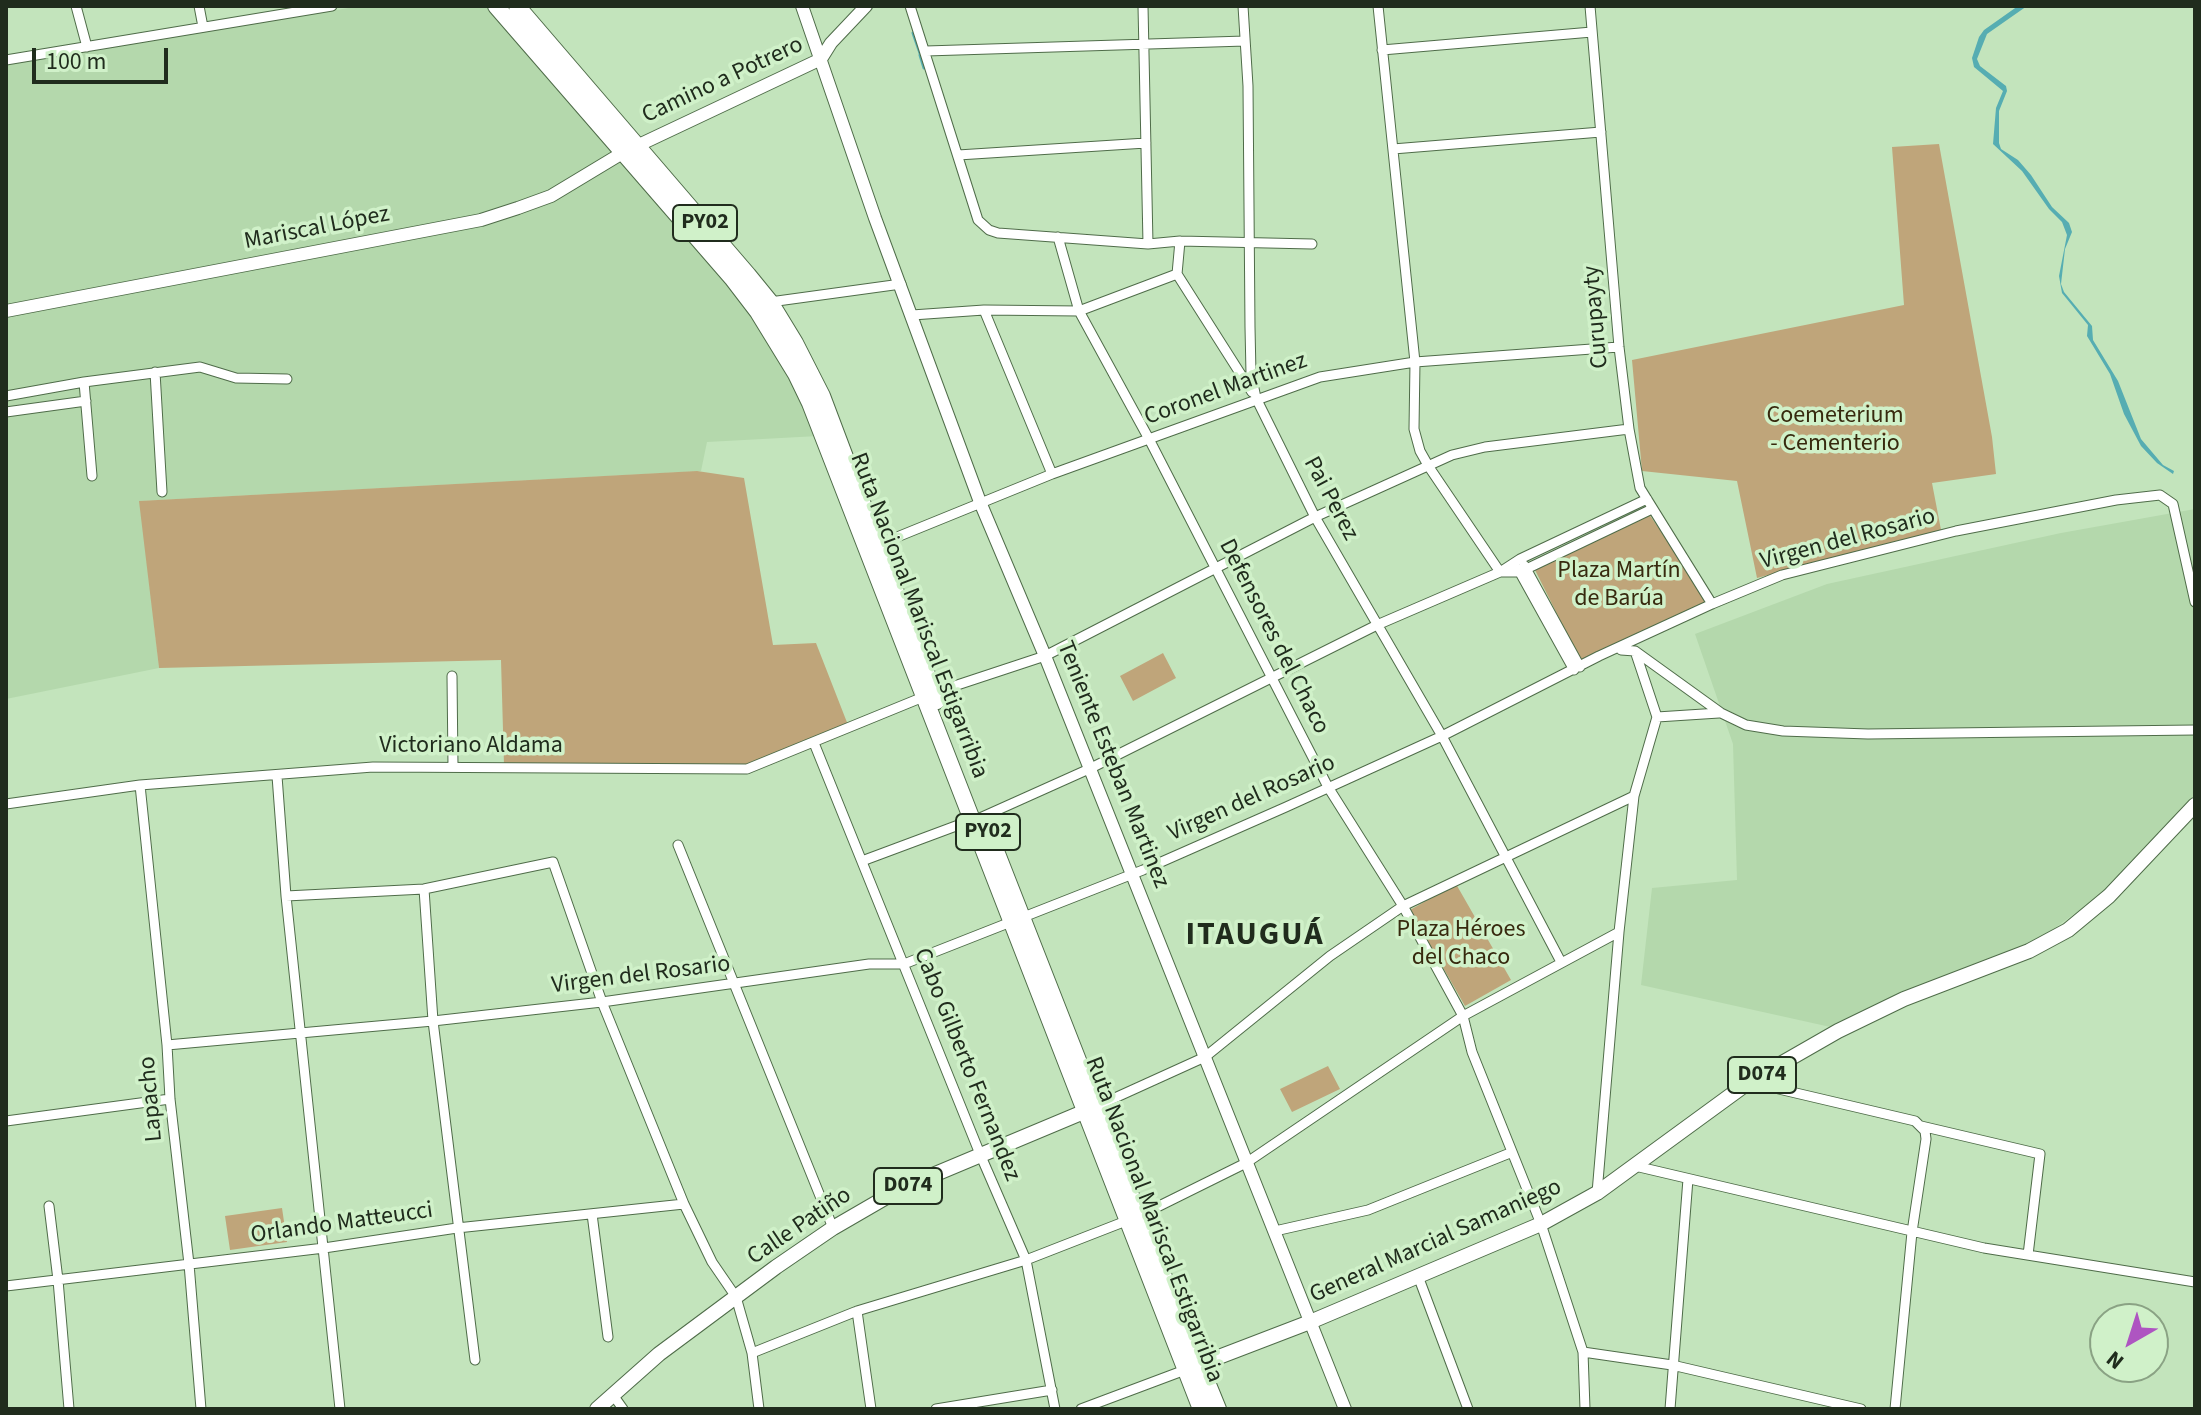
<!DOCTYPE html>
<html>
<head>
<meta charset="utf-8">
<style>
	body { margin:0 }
	#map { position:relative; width:2201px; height:1415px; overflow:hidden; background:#c3e4bc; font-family:"Source Sans 3",sans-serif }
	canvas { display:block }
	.frame { position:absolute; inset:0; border:8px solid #202c1d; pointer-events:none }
	.north { position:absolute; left:2089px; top:1303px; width:80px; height:80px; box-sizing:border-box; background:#d0f1c9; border:2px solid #8aa284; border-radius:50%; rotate:219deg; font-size:22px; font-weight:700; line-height:32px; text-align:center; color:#202c1d }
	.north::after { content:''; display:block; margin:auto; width:28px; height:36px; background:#ae55c1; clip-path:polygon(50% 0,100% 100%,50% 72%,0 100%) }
	.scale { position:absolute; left:32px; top:48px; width:136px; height:36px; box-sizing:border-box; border:4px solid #202c1d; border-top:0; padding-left:10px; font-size:24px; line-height:28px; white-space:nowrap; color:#202c1d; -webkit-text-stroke:6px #d0f1c9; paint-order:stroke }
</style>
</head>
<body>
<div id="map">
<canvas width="2201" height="1415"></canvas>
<div class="frame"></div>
<div class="north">N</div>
<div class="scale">100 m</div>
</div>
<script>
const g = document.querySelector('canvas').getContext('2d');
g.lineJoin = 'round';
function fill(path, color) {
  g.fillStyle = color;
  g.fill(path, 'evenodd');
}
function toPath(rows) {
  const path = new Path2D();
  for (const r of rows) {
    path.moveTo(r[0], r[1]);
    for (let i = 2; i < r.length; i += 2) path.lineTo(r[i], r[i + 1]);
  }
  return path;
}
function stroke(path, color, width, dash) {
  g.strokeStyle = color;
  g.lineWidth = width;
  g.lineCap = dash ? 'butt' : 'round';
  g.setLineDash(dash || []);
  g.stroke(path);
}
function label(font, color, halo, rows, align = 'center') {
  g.font = font + ' "Source Sans 3",sans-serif';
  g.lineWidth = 7;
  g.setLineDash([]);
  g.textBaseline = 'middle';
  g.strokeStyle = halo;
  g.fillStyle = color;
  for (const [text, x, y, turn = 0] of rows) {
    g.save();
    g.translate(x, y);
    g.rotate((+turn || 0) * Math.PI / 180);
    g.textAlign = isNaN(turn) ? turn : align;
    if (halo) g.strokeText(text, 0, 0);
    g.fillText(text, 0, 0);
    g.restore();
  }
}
fill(toPath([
	[361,6,487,6,635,170,766,328,818,436,707,442,701,471,140,501,159,668,6,699,6,63],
	[2195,509,2195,799,2099,896,2041,938,1835,1028,1641,985,1652,888,1737,880,1733,744,1695,634,1827,584,2061,533]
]), '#b4d8ac');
fill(toPath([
	[1939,144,1992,437,1996,474,1932,483,1941,530,1757,578,1737,481,1642,471,1632,360,1904,305,1892,147],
	[697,471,744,478,773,645,816,643,848,725,743,768,504,765,501,660,159,668,139,501],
	[1649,514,1710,603,1581,662,1534,568],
	[1163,653,1176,678,1133,701,1120,676],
	[1456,884,1511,980,1465,1006,1410,910],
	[1328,1066,1340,1089,1292,1112,1280,1089],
	[282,1208,287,1242,230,1250,225,1216]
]), '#bfa57a');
fill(toPath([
	[2018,6,2027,6,1987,34,1977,59,1980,66,2006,86,2007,91,1999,111,1999,143,2001,149,2018,160,2031,175,2052,207,2069,223,2072,232,2065,249,2061,284,2064,292,2092,326,2093,340,2118,381,2141,439,2163,465,2174,471,2173,474,2157,463,2141,446,2124,414,2110,374,2087,336,2088,325,2062,293,2059,276,2067,235,2062,222,2049,209,2022,171,1993,144,1996,108,2003,91,1974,67,1972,58,1979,37,1984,30]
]), '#56adb2');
stroke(toPath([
	[913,33,921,56],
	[920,55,924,68]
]), '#56adb2', 3);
const minor = toPath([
	[76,6,87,47],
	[199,6,203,27],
	[910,6,978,220,989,230,998,233,1148,244,1180,241,1312,244],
	[1143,6,1148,244],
	[1243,6,1248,86,1250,327,1251,374,1256,398,1315,517,1442,736,1561,962],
	[1378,6,1415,362,1414,429,1420,451,1429,467,1500,572],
	[1590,6,1619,347,1629,429,1640,488,1712,604],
	[1382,50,1592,32],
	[926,51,1245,41],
	[6,60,332,6],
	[1393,149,1601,132],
	[958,155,1146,143],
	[1058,237,1079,311,1149,439,1328,787,1403,906,1463,1016,1472,1052,1541,1224,1583,1352,1585,1409],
	[1180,241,1177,274,1252,392],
	[770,302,901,284],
	[984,310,1052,474],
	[912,315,984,310,1079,311,1177,274],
	[155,372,162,492],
	[84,382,92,476],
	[6,396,84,382,200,367,236,378,287,379],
	[6,412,86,401],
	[875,546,1052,474,1320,377,1415,362,1619,347],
	[1524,565,1580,667],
	[1518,569,1574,670],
	[1503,572,1520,572,1652,509],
	[1621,650,1635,651,1721,713,1746,725,1783,731,1868,734,2195,730],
	[1635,651,1657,717,1719,713],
	[452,676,453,766],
	[814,743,980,1154,1026,1260,1055,1409],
	[277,776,286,896,340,1409],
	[140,785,167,1045,170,1099,189,1264,201,1409],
	[6,804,140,785,373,767,747,769,933,693,1045,656,1315,517,1452,455,1485,447,1629,429],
	[982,817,1089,769,1377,625,1500,572,1520,559,1647,499],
	[678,845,833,1228],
	[862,861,972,820],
	[424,889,433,1021,475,1360],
	[286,896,424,889,553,862,602,1002,684,1204,712,1262,736,1297,752,1353,759,1409],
	[167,1045,433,1021,602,1002,869,964,904,964,1143,870,1286,807,1442,736,1599,656,1712,604,1782,575,1956,531,2116,500,2160,495,2173,504,2195,602],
	[1749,1082,1915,1121,1925,1131,1926,1139,1912,1232,1895,1409],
	[1097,1106,1205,1057,1330,956,1403,906,1634,796],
	[6,1121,170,1099],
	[1921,1126,2040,1154,2028,1255],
	[1635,1166,1984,1248,2195,1282],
	[1597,1193,1619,932,1634,796,1657,717],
	[49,1206,58,1280,69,1409],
	[592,1214,608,1337],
	[1139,1216,1246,1163,1463,1016,1619,932],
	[1275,1231,1368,1210,1510,1153],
	[1418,1276,1468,1409],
	[6,1286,324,1248,457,1228,684,1204],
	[857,1311,871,1409],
	[1583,1352,1672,1365,1861,1409],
	[752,1353,857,1311,1026,1260,1126,1221],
	[613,1395,623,1409],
	[936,1409,1052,1390],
	[1081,1409,1185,1370],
	[1670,1409,1688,1179]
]);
const tertiary = toPath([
	[802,6,875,218,980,502,1045,656,1345,1409],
	[6,311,481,220,518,208,551,196,624,152,821,59,831,43,866,6]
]);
const primary = toPath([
	[1190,1368,1310,1322,1541,1224,1597,1193,1749,1082,1838,1031,1904,999,2029,951,2068,930,2109,896,2195,805],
	[597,1409,659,1354,776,1267,833,1228,902,1188,1093,1108]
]);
const trunk = toPath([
	[496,6,732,278,758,312,796,374,810,403,1201,1409],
	[517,6,748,275,770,302,795,343,822,396,937,701],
	[985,823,1139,1216,1218,1409]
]);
stroke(minor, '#4f6c49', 11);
stroke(tertiary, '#4f6c49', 14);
stroke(primary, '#4f6c49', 16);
stroke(trunk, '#4f6c49', 18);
stroke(minor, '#fff', 9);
stroke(tertiary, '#fff', 12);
stroke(primary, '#fff', 14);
stroke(trunk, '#fff', 16);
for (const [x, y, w] of [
	[705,223,64],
	[988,832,64],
	[1762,1075,68],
	[908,1186,68]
]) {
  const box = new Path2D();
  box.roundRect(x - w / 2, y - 18, w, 36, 6);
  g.fillStyle = '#d0f1c9';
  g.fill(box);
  stroke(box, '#202c1d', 2);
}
label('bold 22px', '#202c1d', null, [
	["PY02",705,223],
	["PY02",988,832],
	["D074",1762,1075],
	["D074",908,1186]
]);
label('24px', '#202c1d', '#d0f1c9', [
	["Camino a Potrero",723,81,-25],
	["Mariscal López",317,229,-11],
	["Curupayty",1597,317,-95],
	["Coronel Martinez",1226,390,-20],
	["Pai Perez",1330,499,62],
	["Virgen del Rosario",1848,540,-15],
	["Ruta Nacional Mariscal Estigarribia",918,616,69],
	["Defensores del Chaco",1273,637,63],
	["Victoriano Aldama",471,747],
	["Teniente Esteban Martinez",1112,765,68],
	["Virgen del Rosario",1252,799,-24],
	["Virgen del Rosario",641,976,-7],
	["Cabo Gilberto Fernandez",966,1065,68],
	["Lapacho",152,1099,-95],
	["Ruta Nacional Mariscal Estigarribia",1153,1220,69],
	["Orlando Matteucci",342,1224,-8],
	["Calle Patiño",800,1227,-34],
	["General Marcial Samaniego",1436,1242,-24]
]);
label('24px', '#37290e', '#d0f1c9', [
	["Coemeterium",1835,417],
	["- Cementerio",1835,445],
	["Plaza Martín",1619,572],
	["de Barúa",1619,600],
	["Plaza Héroes",1461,931],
	["del Chaco",1461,959]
]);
g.letterSpacing = '2px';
label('bold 32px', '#202c1d', '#d0f1c9', [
	["ITAUGUÁ",1255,937]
]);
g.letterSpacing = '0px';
</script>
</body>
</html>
